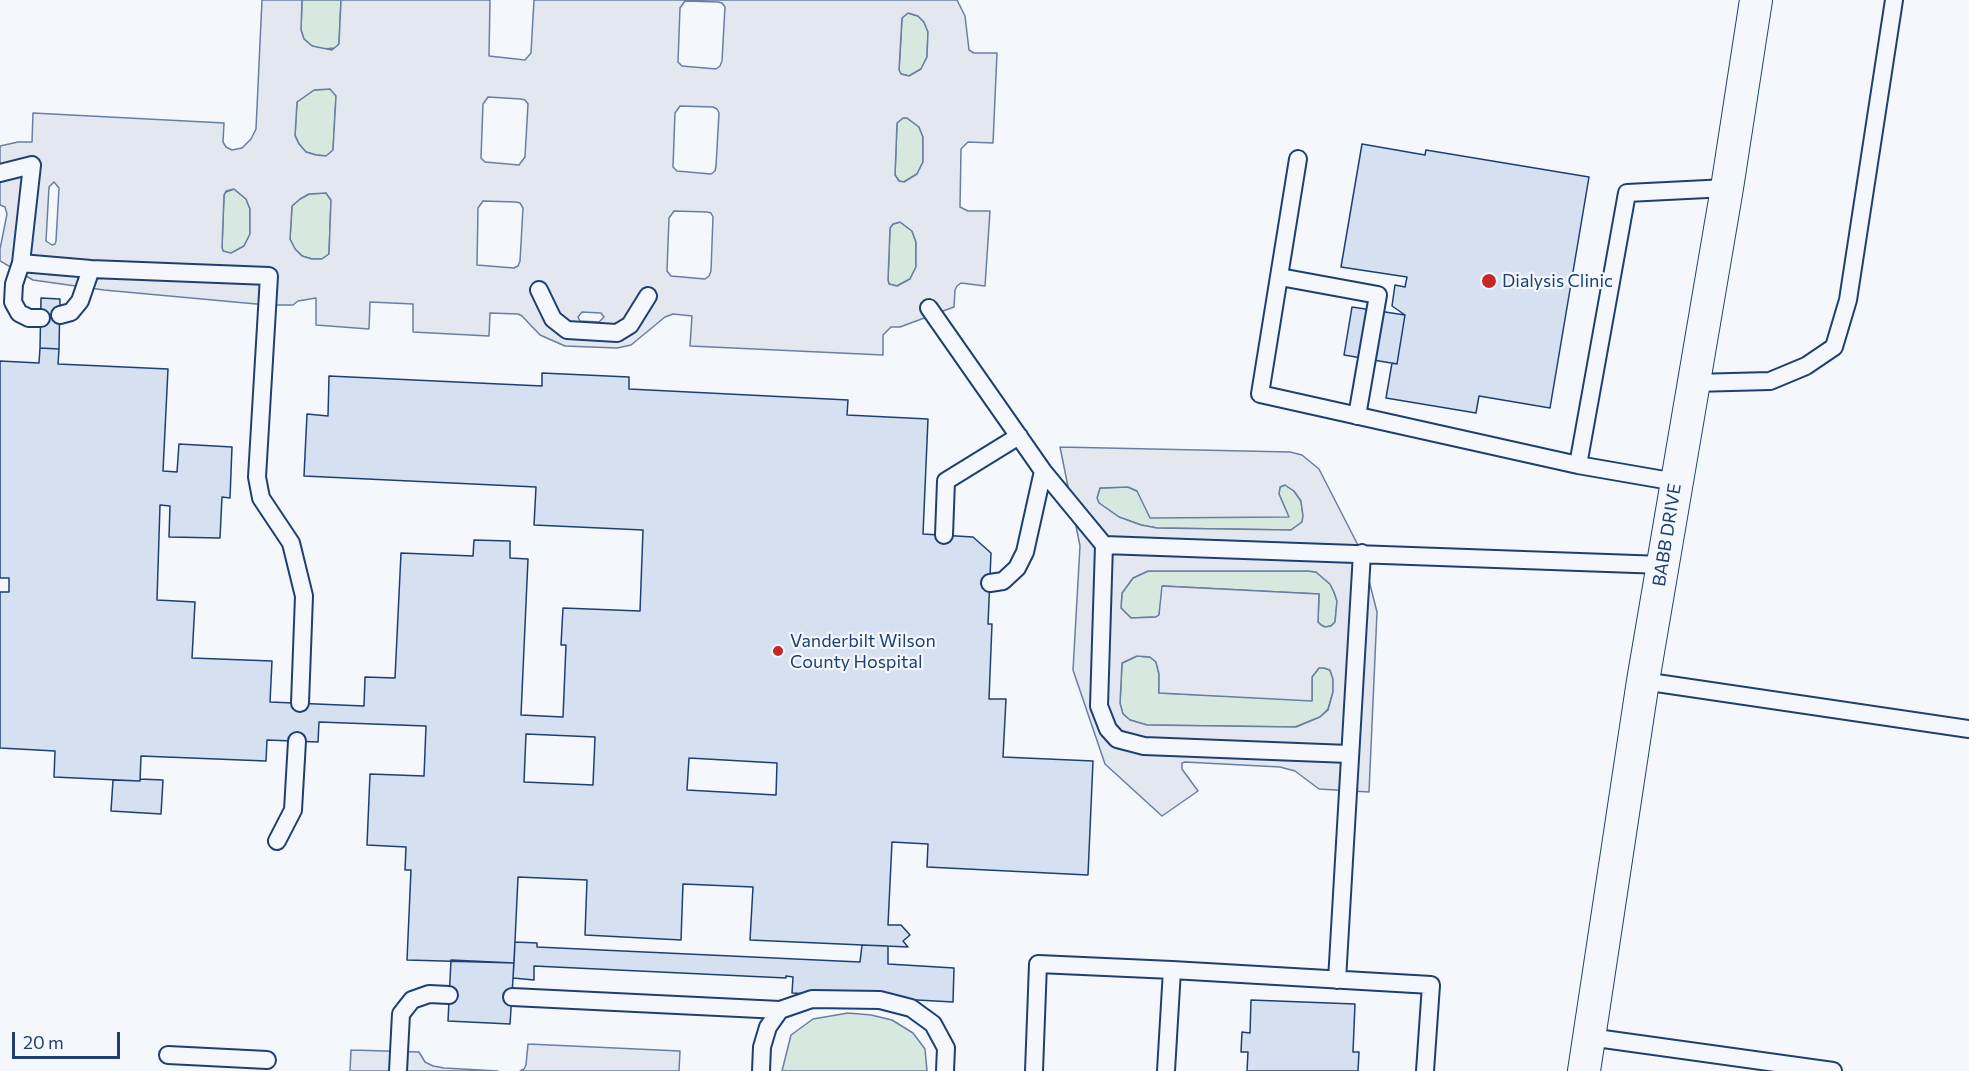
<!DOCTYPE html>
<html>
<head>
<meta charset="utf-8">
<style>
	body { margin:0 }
	#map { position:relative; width:1969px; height:1071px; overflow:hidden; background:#f4f7fb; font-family:Commissioner,sans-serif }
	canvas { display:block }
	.scale { position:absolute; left:12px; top:1032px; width:108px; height:27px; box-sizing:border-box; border:3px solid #1d3f73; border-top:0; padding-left:8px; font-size:18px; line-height:21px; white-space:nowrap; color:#1d3f73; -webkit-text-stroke:4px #f4f7fb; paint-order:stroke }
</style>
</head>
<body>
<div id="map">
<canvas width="1969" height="1071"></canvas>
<div class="scale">20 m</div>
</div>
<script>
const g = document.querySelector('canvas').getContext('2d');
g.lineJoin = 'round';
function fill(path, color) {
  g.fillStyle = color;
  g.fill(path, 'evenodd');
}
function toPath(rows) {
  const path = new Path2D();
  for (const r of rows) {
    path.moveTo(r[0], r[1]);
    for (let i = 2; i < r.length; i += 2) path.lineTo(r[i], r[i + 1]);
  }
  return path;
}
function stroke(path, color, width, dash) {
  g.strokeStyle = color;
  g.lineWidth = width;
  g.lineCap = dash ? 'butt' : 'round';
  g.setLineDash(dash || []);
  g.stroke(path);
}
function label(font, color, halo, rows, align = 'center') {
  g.font = font + ' Commissioner,sans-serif';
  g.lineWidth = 4.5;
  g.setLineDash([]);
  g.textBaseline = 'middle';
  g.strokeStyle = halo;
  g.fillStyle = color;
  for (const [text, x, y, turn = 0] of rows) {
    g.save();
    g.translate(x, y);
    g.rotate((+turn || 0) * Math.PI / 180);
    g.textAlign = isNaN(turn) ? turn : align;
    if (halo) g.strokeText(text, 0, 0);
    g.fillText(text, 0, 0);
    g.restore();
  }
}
const green = toPath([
	[302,0,341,0,339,44,336,48,322,49,312,46,304,39,301,30,302,0],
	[908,13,918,16,924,22,928,32,927,57,921,69,909,76,901,74,899,71,902,18,908,13],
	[330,89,334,91,336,96,333,150,327,156,316,155,306,152,299,144,295,135,297,102,314,90,330,89],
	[903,118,907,118,919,127,923,137,923,162,917,174,904,182,899,181,895,175,897,123,903,118],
	[234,189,246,199,250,209,250,234,244,246,231,254,223,251,222,248,224,195,226,192,234,189],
	[326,193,331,200,329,254,322,259,312,259,302,256,295,249,290,239,292,206,300,199,309,194,326,193],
	[900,222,912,231,916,242,916,267,910,279,897,286,889,284,888,280,890,228,893,224,900,222],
	[1285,485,1294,491,1301,501,1303,516,1302,522,1291,530,1157,528,1141,525,1119,517,1099,503,1097,498,1100,488,1128,487,1137,491,1288,516,1279,494,1280,487,1285,485],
	[1148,571,1308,571,1316,572,1330,584,1334,592,1337,601,1335,622,1331,626,1325,627,1321,625,1318,622,1319,594,1163,586,1159,615,1156,617,1131,618,1121,608,1122,593,1133,578,1148,571],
	[1137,656,1150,657,1156,662,1159,674,1159,693,1312,700,1312,677,1319,668,1324,668,1330,670,1333,679,1333,692,1328,709,1320,717,1295,727,1147,725,1130,720,1123,714,1120,704,1122,663,1137,656],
	[848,1013,871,1015,892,1020,913,1033,925,1049,927,1071,782,1071,791,1035,813,1019,848,1013]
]);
fill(green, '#d7e8df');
stroke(green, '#687fa3', 1.5);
const parking = toPath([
	[262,0,302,0,301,30,304,39,312,46,332,50,339,44,341,0,490,0,489,56,525,60,531,53,534,0,957,0,965,16,969,50,974,53,997,53,993,143,968,142,961,149,960,207,968,211,990,211,985,286,961,283,957,286,955,290,954,307,900,327,891,327,883,335,883,355,690,346,692,316,673,314,665,317,631,345,617,348,565,346,540,335,522,316,518,314,490,313,489,336,413,332,413,304,370,302,369,329,316,325,316,298,298,301,293,305,267,305,104,290,33,280,0,261,0,249,7,214,5,207,0,205,0,146,18,142,32,142,33,113,224,123,223,142,226,147,232,150,242,148,251,139,256,129,262,0],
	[685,1,718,2,722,3,725,7,722,61,720,66,716,69,682,66,678,62,680,8,685,1],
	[908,13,918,16,924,22,928,32,927,57,921,69,909,76,901,74,899,70,902,18,908,13],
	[330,89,336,96,333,150,326,156,316,155,306,152,299,144,295,136,297,102,314,90,330,89],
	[488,97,521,99,525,100,528,104,525,157,519,165,485,162,481,158,483,104,488,97],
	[680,106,713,107,717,109,719,113,716,166,715,171,711,174,677,171,673,167,675,113,680,106],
	[903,118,907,118,919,127,923,137,923,162,917,174,904,182,899,181,895,175,897,123,903,118],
	[54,182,59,188,56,241,55,244,52,245,46,241,49,187,54,182],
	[234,189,246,199,250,209,250,234,244,246,231,253,223,251,222,247,224,195,226,191,234,189],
	[326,193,331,200,329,254,322,259,312,259,302,256,295,249,290,239,292,206,300,199,309,194,326,193],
	[483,201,516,202,520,203,523,208,520,261,518,266,514,268,477,265,478,208,483,201],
	[674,211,707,212,711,213,713,217,711,271,709,276,705,279,671,276,667,271,669,218,674,211],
	[900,222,912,231,916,242,916,267,910,279,897,286,889,284,888,280,890,228,893,224,900,222],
	[582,312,601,313,604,317,599,322,580,321,578,317,582,312],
	[1060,447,1290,452,1302,455,1319,469,1362,553,1377,612,1369,792,1319,789,1295,771,1280,767,1185,762,1182,763,1182,769,1198,791,1162,816,1105,764,1073,670,1080,546,1060,447],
	[1285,485,1294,491,1301,501,1303,516,1302,522,1291,530,1157,528,1141,525,1119,517,1099,503,1097,498,1100,488,1128,487,1137,491,1150,518,1289,517,1279,494,1280,487,1285,485],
	[1148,571,1308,571,1316,572,1330,584,1334,592,1337,601,1335,622,1331,626,1325,627,1321,625,1318,622,1319,594,1162,586,1159,615,1156,617,1131,618,1121,608,1122,593,1133,578,1148,571],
	[1137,656,1150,657,1156,662,1159,674,1159,693,1312,701,1312,677,1319,668,1324,668,1330,670,1333,679,1333,692,1328,710,1320,717,1296,727,1147,725,1130,720,1123,714,1120,703,1122,663,1137,656],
	[528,1044,680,1051,679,1071,520,1071,524,1069,526,1065,528,1044],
	[351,1050,419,1052,425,1062,433,1066,444,1068,498,1071,350,1071,351,1050]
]);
fill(parking, '#e3e8f0');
stroke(parking, '#687fa3', 1.5);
const building = toPath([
	[1362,144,1425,155,1426,150,1589,177,1550,408,1479,396,1476,413,1386,398,1392,363,1397,364,1405,315,1392,306,1395,285,1405,287,1407,277,1341,267,1362,144],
	[41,298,60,299,59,349,40,348,41,298],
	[1352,307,1405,315,1397,364,1344,355,1352,307],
	[40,348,59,349,58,364,168,369,163,471,177,472,179,444,232,447,230,498,222,497,220,538,169,537,170,506,160,505,157,600,195,602,192,658,272,661,270,702,364,706,365,677,395,678,401,553,473,556,474,540,510,541,510,558,528,559,521,715,563,717,566,645,561,645,563,608,640,611,643,530,534,525,536,487,304,476,307,414,328,416,329,376,542,386,542,373,629,377,629,389,848,400,847,415,928,419,923,534,973,537,991,553,988,624,992,624,989,699,1006,699,1003,757,1093,761,1088,875,927,867,928,844,892,842,888,925,901,925,910,935,903,941,908,947,750,940,753,887,683,884,681,940,585,935,587,880,518,877,514,963,407,960,411,870,405,870,406,847,367,845,370,774,424,776,426,726,319,722,318,742,267,740,266,761,141,756,140,781,54,777,55,751,0,748,0,592,9,592,9,578,0,578,0,361,39,363,40,348],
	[526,734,595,737,593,785,524,782,526,734],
	[689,758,777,763,776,795,687,790,689,758],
	[140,779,163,780,161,814,111,811,113,780,140,781,140,779],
	[515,942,537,943,537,947,860,962,862,945,888,946,888,964,954,968,953,1002,792,993,793,977,786,976,786,978,534,966,534,980,513,978,515,942],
	[451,960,514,963,510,1024,448,1021,451,960],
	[1251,1000,1355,1004,1353,1052,1359,1052,1358,1071,1247,1071,1248,1052,1241,1052,1242,1032,1250,1033,1251,1000]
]);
fill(building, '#d5e0f0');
stroke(building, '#1d3f73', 1.5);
const lane = toPath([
	[1298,159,1260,394,1578,465,1676,482],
	[0,173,32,165,21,263],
	[1280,277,1378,295,1357,416],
	[539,290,553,319,567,330,617,333,630,325,648,296],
	[929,308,1043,471,1104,545,1663,565],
	[60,315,71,312,80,301,91,269],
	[41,318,29,318,19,313,13,302,14,284,21,263,91,269,269,276,257,477,261,498,291,543,304,596,300,703],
	[1693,383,1770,381,1806,366,1834,347,1848,300,1894,0],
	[1578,465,1627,193,1727,188],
	[944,535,946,481,1019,436],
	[1104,545,1099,706,1108,729,1117,739,1144,746,1349,754],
	[990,583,1003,581,1017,568,1025,552,1043,471],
	[1643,681,1969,729],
	[277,841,293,810,297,741],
	[1172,970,1431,985,1425,1071],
	[1337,980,1362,553],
	[512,997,780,1010],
	[1589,1037,1833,1071],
	[168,1055,267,1060],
	[398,1071,401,1014,412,1000,429,994,449,995],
	[761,1071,762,1047,768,1027,780,1010,812,999,880,1000,911,1008,933,1024,946,1048,945,1071],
	[1034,1071,1038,964,1172,970,1166,1071]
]);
const street = toPath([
	[1584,1071,1643,681,1727,188,1756,0]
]);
stroke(lane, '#1d3f73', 20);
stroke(street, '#1d3f73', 34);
stroke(lane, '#f4f7fb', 16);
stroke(street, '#f4f7fb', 32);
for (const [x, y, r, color] of [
	[1489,281,8,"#c62828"],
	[778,651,6,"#c62828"]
]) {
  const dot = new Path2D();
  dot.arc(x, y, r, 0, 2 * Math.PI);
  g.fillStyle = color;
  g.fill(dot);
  stroke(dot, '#f4f7fb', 2);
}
label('18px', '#1d3f73', '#f4f7fb', [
	["Dialysis Clinic",1502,281],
	["Vanderbilt Wilson",790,641],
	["County Hospital",790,662]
], 'left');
label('18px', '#1d3f73', '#f4f7fb', [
	["BABB DRIVE",1667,535,-81]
]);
</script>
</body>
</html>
